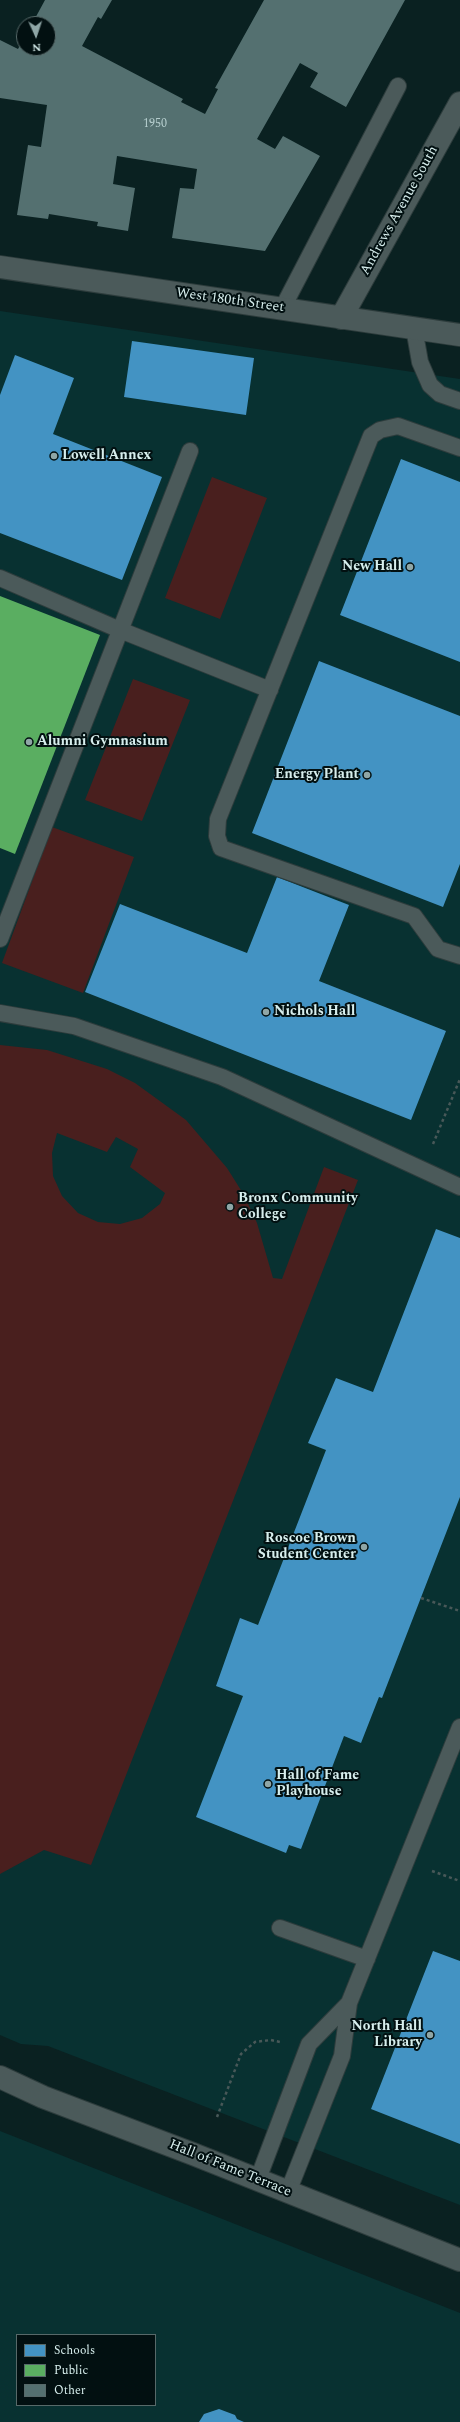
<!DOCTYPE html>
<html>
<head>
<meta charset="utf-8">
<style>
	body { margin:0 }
	#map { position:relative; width:460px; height:2422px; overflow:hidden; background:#0a2121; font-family:Spectral,serif }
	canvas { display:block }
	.legend { position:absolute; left:16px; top:2334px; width:140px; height:72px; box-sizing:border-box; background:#021011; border:1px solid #576969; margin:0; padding:5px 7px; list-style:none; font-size:12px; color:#d7eeed }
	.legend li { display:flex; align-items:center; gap:8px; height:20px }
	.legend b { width:20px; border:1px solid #576969 }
	.north { position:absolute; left:16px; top:16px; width:40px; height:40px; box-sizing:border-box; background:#021011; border:1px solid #576969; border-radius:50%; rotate:177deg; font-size:11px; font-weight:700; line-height:16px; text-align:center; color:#d7eeed }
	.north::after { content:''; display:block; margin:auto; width:14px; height:18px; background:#8fa6a6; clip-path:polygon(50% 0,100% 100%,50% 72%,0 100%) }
</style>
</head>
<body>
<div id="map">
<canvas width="460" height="2422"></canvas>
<ul class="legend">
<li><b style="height:11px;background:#4393c3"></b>Schools</li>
<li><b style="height:11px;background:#5aae61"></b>Public</li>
<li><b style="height:11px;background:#547070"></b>Other</li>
</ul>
<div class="north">N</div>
</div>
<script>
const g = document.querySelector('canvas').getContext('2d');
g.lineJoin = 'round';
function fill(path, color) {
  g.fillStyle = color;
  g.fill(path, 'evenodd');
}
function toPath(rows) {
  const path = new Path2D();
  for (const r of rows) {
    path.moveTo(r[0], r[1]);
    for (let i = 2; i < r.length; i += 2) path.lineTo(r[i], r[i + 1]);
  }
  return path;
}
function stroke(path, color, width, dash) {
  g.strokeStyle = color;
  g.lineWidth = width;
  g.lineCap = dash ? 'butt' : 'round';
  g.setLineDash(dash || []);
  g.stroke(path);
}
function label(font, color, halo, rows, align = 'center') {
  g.font = font + ' Spectral,serif';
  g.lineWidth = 4;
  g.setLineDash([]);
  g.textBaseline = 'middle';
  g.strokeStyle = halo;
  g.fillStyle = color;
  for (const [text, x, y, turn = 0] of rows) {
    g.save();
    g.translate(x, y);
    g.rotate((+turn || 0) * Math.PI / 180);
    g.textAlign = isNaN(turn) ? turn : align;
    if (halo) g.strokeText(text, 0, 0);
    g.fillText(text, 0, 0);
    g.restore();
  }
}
fill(toPath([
	[0,311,460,379,460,2205,48,2046,21,2044,0,2035],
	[0,2131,460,2313,460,2422,0,2422],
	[17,2335,155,2335,155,2405,17,2405]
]), '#083131');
fill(toPath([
	[212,477,267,498,220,619,165,598],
	[133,679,190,700,142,821,85,800],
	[52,827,134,857,83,993,2,963],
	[0,1045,47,1050,107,1069,135,1083,186,1120,227,1168,244,1195,257,1223,273,1278,282,1279,324,1167,358,1180,91,1865,44,1850,0,1874],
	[57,1133,107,1152,116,1137,138,1149,130,1167,165,1193,160,1204,142,1218,120,1224,98,1222,78,1213,62,1196,53,1176,52,1153]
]), '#491f1e');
fill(toPath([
	[132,341,254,358,246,415,124,397],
	[15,355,74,378,53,434,162,477,122,580,0,533,0,395],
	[401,459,460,482,460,662,340,615],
	[319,661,460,716,460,864,443,907,252,833],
	[277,877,349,905,319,981,446,1031,411,1120,85,992,120,904,247,953],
	[436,1229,460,1238,460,1497,382,1698,379,1697,361,1743,344,1736,301,1849,289,1845,286,1853,196,1817,243,1696,216,1686,240,1618,258,1625,326,1450,308,1443,336,1378,373,1392],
	[433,1951,460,1961,460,2144,371,2109],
	[219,2409,235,2415,237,2419,244,2422,199,2422,204,2414]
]), '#4393c3');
fill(toPath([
	[0,596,100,635,15,854,0,848]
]), '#5aae61');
fill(toPath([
	[45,0,112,0,101,19,98,17,82,46,183,99,181,102,205,114,218,89,215,88,264,0,405,0,346,107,310,87,318,73,300,63,257,139,275,149,283,136,320,156,265,251,172,238,180,188,194,189,197,169,117,156,113,184,135,188,128,231,97,226,98,222,49,214,48,219,17,215,28,145,41,147,47,105,0,98,0,40,18,49,24,38,24,48,48,48,48,24,32,24]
]), '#547070');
const lane = toPath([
	[282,309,398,86],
	[414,328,420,362,430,385,440,394,460,401],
	[460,448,398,426,380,430,371,436,218,819,217,836,221,848,414,916,438,949,460,956],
	[0,578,120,630,270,690],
	[0,939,190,451],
	[0,1013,74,1026,222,1077,460,1187],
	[280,1928,367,1959],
	[258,2179,309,2044,349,2003],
	[288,2192,342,2056,349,2003,460,1727]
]);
const street = toPath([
	[0,267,460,335],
	[341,318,460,103],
	[0,2077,43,2097,193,2154,460,2260]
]);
stroke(lane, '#2d3c3c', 18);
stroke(street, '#2d3c3c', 24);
stroke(toPath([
	[433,1144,460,1079],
	[421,1598,460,1611],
	[432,1871,460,1881],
	[217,2117,241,2054,255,2042,271,2040,280,2042]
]), '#485858', 2.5, [3, 3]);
stroke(lane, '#4b5a5a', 16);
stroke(street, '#4b5a5a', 22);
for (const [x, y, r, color] of [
	[54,456,4,"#8fa6a6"],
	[410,567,4,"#8fa6a6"],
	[29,742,4,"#8fa6a6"],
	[367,775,4,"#8fa6a6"],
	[266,1012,4,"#8fa6a6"],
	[230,1207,4,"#8fa6a6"],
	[364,1547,4,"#8fa6a6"],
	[268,1784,4,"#8fa6a6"],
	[430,2035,4,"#8fa6a6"]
]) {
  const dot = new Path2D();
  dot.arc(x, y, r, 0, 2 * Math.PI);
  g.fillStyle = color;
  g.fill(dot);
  stroke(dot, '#021011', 1.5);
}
label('12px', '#b6cece', null, [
	["1950",155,125]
]);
label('14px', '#d7eeed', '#021011', [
	["Andrews Avenue South",400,211,-61],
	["West 180th Street",230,301,8],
	["Hall of Fame Terrace",230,2169,22]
]);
label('bold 14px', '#d7eeed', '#021011', [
	["Lowell Annex",62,456],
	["New Hall",402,567,"right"],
	["Alumni Gymnasium",37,742],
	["Energy Plant",359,775,"right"],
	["Nichols Hall",274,1012],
	["Bronx Community",238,1199],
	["College",238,1215],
	["Roscoe Brown",356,1539,"right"],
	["Student Center",356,1555,"right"],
	["Hall of Fame",276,1776],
	["Playhouse",276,1792],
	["North Hall",422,2027,"right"],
	["Library",422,2043,"right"]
], 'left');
</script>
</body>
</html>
